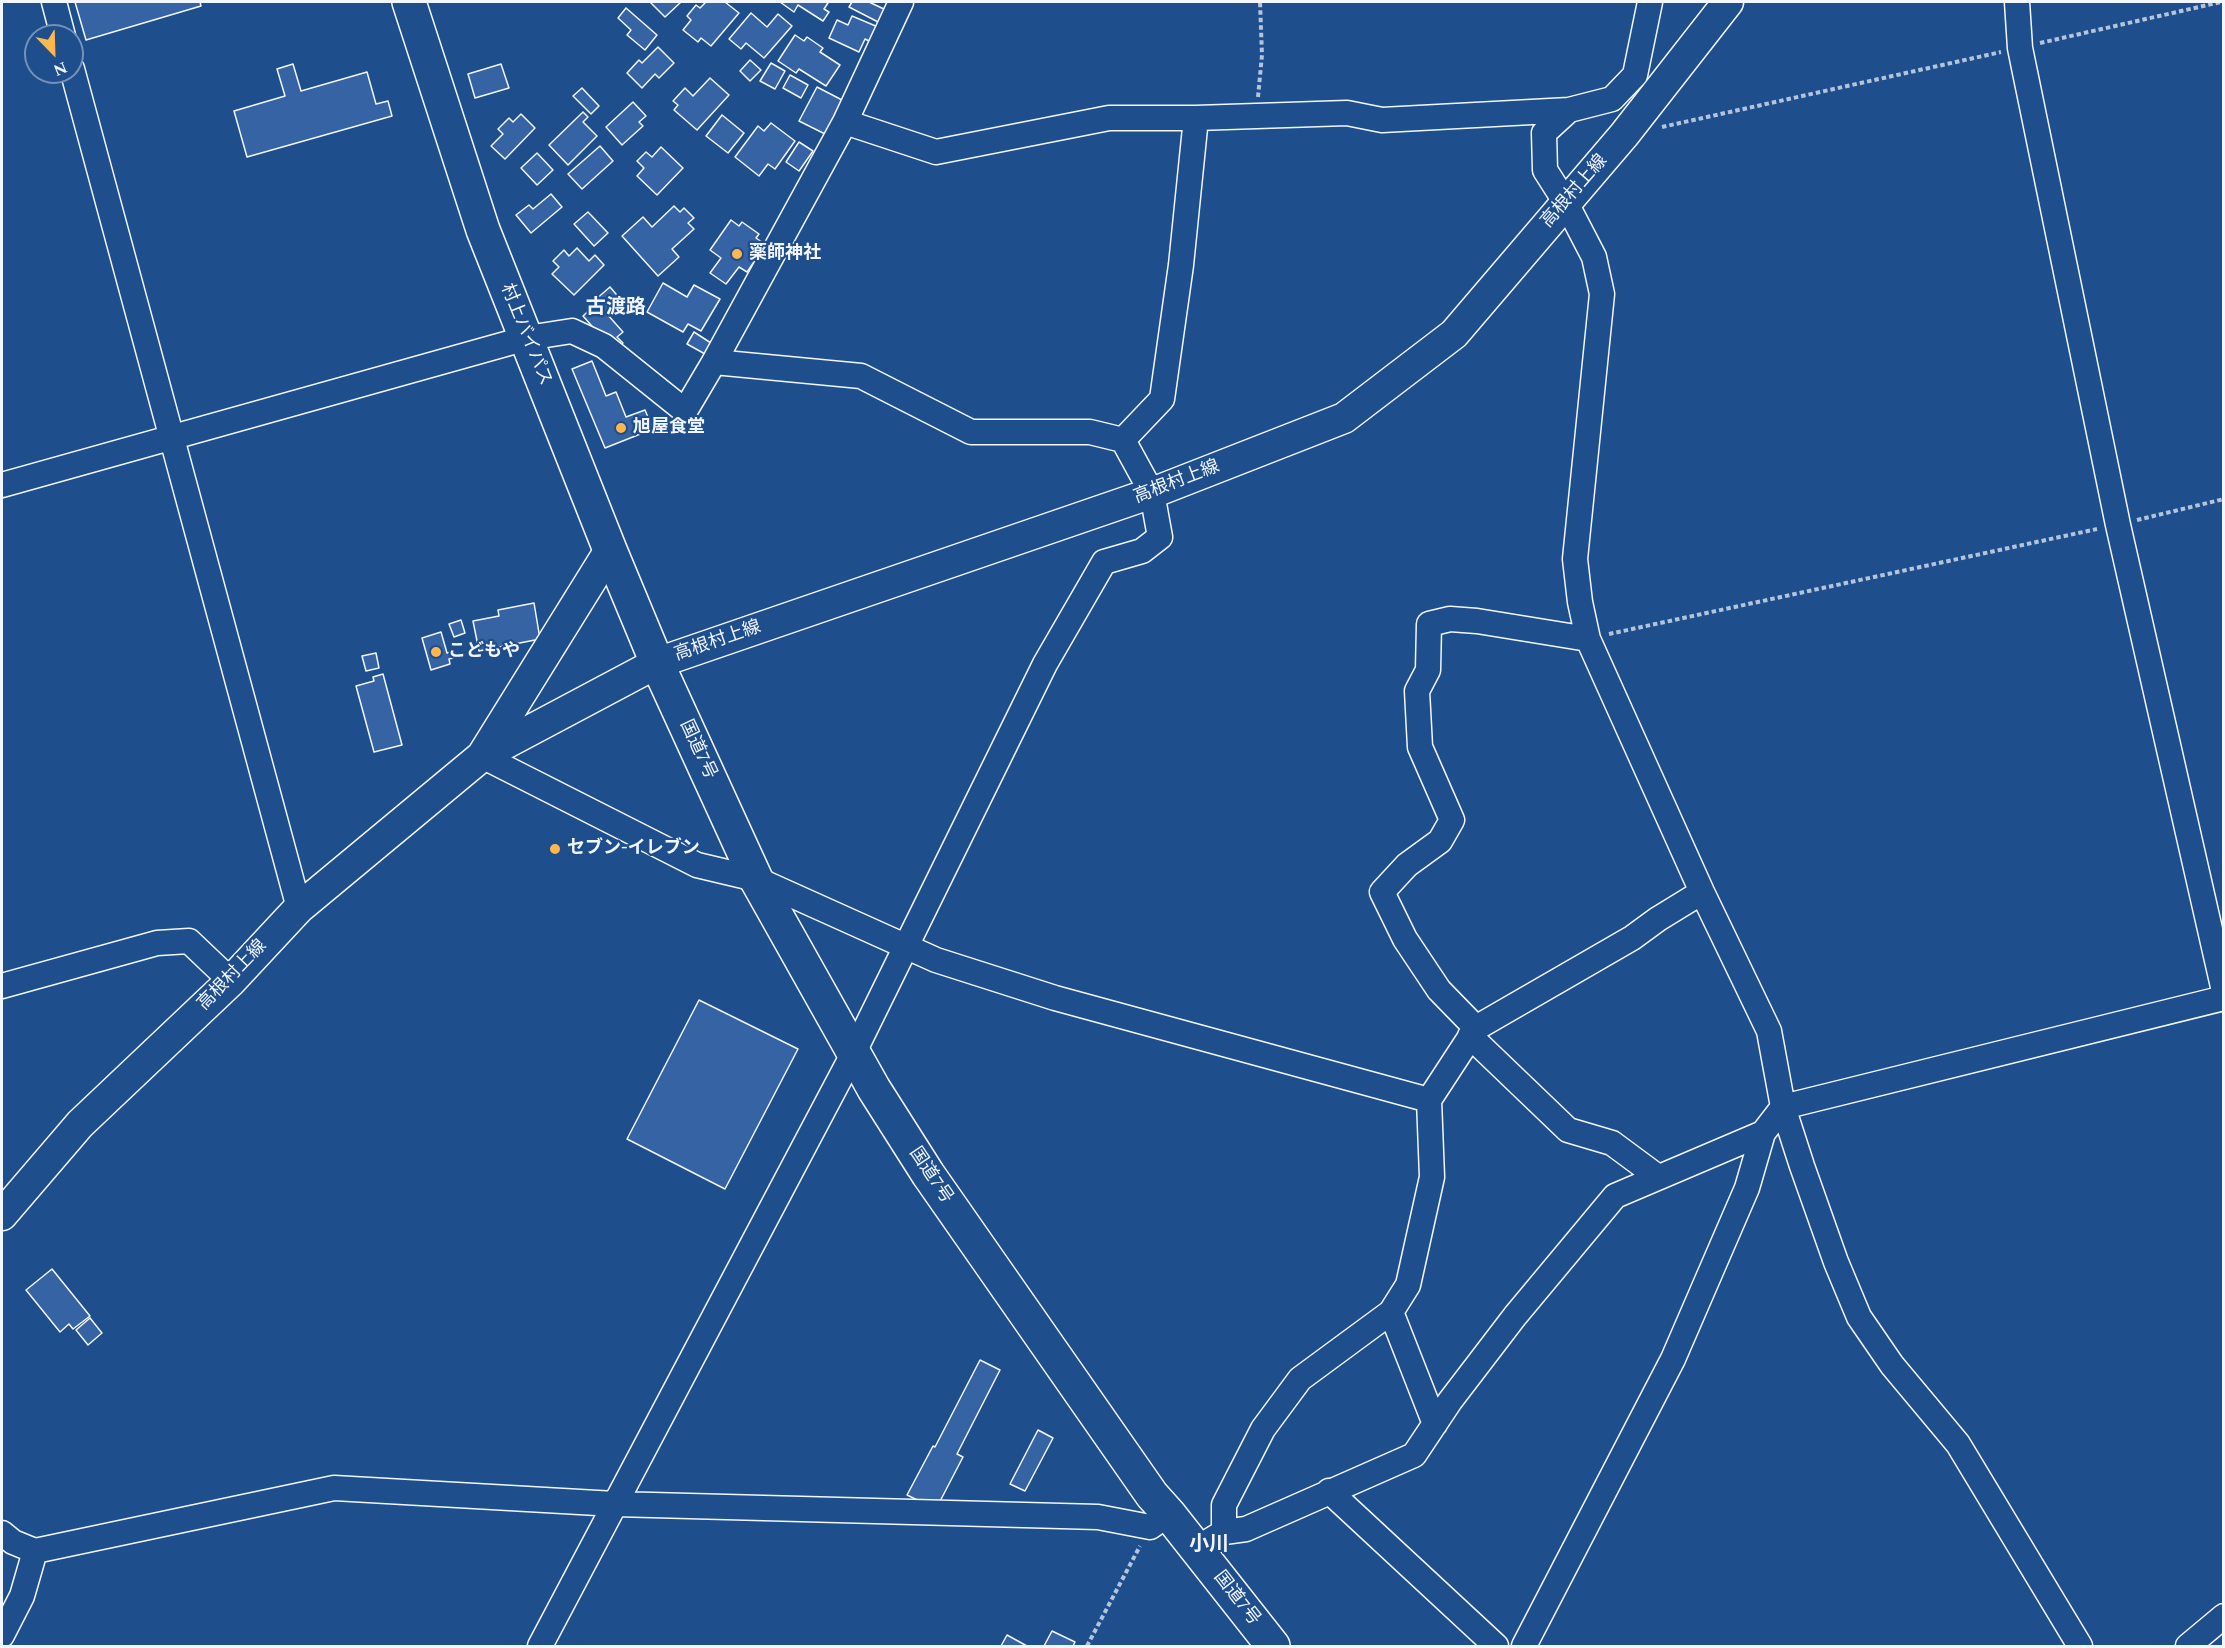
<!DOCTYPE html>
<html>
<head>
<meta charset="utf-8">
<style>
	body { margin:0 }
	#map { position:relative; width:2225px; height:1648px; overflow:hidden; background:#1f4e8c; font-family:Spectral,serif }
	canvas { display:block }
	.frame { position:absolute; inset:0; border:3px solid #f2f6ff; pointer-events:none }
	.north { position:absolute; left:24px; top:24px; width:60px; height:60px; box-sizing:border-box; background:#1f4e8c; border:2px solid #7391ba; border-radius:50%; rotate:157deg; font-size:16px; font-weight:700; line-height:24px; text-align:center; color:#f2f6ff }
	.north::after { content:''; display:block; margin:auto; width:21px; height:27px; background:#ffb74d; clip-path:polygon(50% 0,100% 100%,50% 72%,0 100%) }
</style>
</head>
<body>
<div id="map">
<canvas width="2225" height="1648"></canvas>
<div class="frame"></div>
<div class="north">N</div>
</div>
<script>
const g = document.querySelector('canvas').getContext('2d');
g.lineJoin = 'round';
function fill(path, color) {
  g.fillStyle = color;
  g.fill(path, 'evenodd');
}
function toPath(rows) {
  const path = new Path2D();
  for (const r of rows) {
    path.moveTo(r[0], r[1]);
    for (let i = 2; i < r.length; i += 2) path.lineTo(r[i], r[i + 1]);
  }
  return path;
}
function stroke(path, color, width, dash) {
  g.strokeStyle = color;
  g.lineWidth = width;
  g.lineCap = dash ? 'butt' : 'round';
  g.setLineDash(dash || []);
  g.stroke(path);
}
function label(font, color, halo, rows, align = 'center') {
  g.font = font + ' Spectral,"Noto Sans JP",serif';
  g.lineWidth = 4.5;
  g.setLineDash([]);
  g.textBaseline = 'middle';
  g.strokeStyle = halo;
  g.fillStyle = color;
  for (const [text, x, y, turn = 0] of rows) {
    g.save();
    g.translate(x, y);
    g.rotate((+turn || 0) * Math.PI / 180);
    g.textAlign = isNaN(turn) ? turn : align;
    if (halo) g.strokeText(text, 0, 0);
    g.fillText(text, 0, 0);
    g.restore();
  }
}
const building = toPath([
	[75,2,200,2,201,6,86,40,75,2],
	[650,2,681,2,665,17,650,2],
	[706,2,725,2,739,13,711,46,701,38,698,42,683,30,691,20,687,16,696,5,700,8,706,2],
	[780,2,826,2,828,3,824,9,829,12,823,21,798,5,794,12,780,2],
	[852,2,869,2,886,10,880,23,849,7,852,2],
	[626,8,657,35,645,50,627,35,631,30,618,18,626,8],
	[751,13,767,27,778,14,792,26,764,58,746,43,741,49,729,39,751,13],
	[852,16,878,27,871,42,865,39,859,52,829,38,837,20,848,25,852,16],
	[795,35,804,41,807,37,823,48,820,52,840,65,826,86,799,69,796,73,778,61,795,35],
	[658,47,674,63,659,78,655,74,642,88,627,73,639,60,642,63,658,47],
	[750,60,761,70,750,81,740,71,750,60],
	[771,63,785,71,775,89,760,81,771,63],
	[293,64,301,91,367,72,376,104,388,101,392,116,247,157,234,111,285,96,277,69,293,64],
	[501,64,509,88,475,98,468,74,501,64],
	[790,75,808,85,801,98,783,88,790,75],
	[710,78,729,95,697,130,674,110,678,105,673,101,685,88,693,96,710,78],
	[817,87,842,100,825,134,799,121,817,87],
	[582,88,599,106,591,114,573,96,582,88],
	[633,102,646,116,639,122,643,126,622,145,606,127,633,102],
	[583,112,588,117,583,122,597,136,568,165,549,145,583,112],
	[521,114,535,128,505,159,491,146,503,134,498,129,509,118,513,122,521,114],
	[722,115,744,133,728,153,706,136,722,115],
	[771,123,795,141,775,169,768,164,759,176,735,157,758,126,764,131,771,123],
	[799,142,813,151,799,171,786,162,799,142],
	[600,146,613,161,582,189,568,174,600,146],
	[661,147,683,168,657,195,637,176,644,168,637,161,646,152,652,157,661,147],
	[537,153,553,170,537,185,521,168,537,153],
	[551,194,562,207,531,233,516,215,529,205,533,209,551,194],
	[674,206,680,212,684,208,694,218,688,223,694,229,672,249,679,257,658,276,622,236,643,217,652,227,674,206],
	[588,212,608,233,594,246,574,224,588,212],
	[731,220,739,226,742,222,759,234,756,238,766,245,747,272,739,267,726,284,710,273,721,258,710,250,731,220],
	[577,248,589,261,595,255,604,265,574,295,552,274,559,267,553,261,564,250,569,256,577,248],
	[663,283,687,297,694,285,720,299,701,331,688,324,683,332,647,312,663,283],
	[610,287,622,301,607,314,623,332,617,337,623,343,614,351,583,316,597,303,595,300,610,287],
	[694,332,711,343,705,354,687,344,694,332],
	[592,361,606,396,616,392,626,417,645,410,653,429,605,448,572,369,592,361],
	[534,603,540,639,479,651,473,621,499,616,498,610,534,603],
	[461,620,465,633,454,637,449,624,461,620],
	[441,632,447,653,454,651,456,657,449,659,450,664,431,670,422,638,441,632],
	[376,653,379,668,366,671,362,656,376,653],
	[383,674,402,745,374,752,356,686,374,681,373,677,383,674],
	[699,1000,798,1049,725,1189,627,1139,699,1000],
	[52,1269,90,1316,73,1329,69,1324,60,1332,26,1290,52,1269],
	[90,1318,102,1333,88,1345,76,1330,90,1318],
	[980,1360,1000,1370,957,1454,963,1457,936,1509,907,1495,933,1446,935,1447,980,1360],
	[1038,1430,1053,1438,1025,1491,1010,1484,1038,1430],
	[1052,1631,1075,1642,1073,1646,1044,1646,1052,1631],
	[1007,1635,1027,1646,1001,1646,1007,1635]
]);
fill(building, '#3563a3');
stroke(building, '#f2f6ff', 1.5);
const minor = toPath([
	[54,2,63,36],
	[1650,2,1635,75,1612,99,1569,110,1544,133,1545,170,1566,203,1594,257,1602,294,1575,559,1580,602,1588,639,1702,892,1769,1031,1783,1107,1802,1166,1836,1262,1859,1317,1892,1365,1958,1444,2080,1646],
	[2017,2,2020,48,2118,525,2224,991],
	[72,69,299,908],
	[845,122,936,152,1109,118,1196,118,1347,113,1382,120,1569,110],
	[1123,440,1162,399,1181,265,1196,118],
	[2,485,527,338,572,331,604,346,685,411,714,362,845,122,901,2],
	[482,756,697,865,756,879,936,960,1055,998,1429,1100],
	[2,986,157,943,189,941,231,981],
	[1476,1028,1439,990,1405,939,1382,892,1407,865,1440,841,1452,820,1420,747,1417,691,1428,670,1429,624,1450,619,1477,621,1588,639],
	[1470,1036,1568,1130,1612,1143,1658,1177],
	[1391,1312,1435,1424],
	[1329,1491,1496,1646],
	[1224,1532,1246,1529,1414,1455,1450,1401,1515,1316,1615,1196,1763,1133],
	[2,1533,13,1542,35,1551,334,1488,615,1504,1098,1517,1150,1527,1169,1514],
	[1196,1549,1224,1532,1224,1505,1263,1429,1300,1379,1391,1312,1408,1285,1432,1177,1429,1100,1476,1028,1632,938,1658,919,1702,892],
	[2,1635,22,1596,35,1551],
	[540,1646,854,1052,1045,664,1104,562,1142,551,1160,537,1152,493,1123,440,1090,432,971,432,861,376,714,362],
	[1524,1646,1673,1359,1747,1188,1763,1133,1783,1107,2224,998],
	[2188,1646,2224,1616]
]);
const major = toPath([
	[482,756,610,550],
	[2,1215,80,1124,231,981,299,908,482,756,657,663,1152,493,1344,418,1454,334,1624,135,1728,2]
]);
const highway = toPath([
	[409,2,483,230,610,550,657,663,756,879,874,1089,928,1174,1152,1495,1169,1514,1273,1646]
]);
stroke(minor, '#f2f6ff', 27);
stroke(major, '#f2f6ff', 33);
stroke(highway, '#f2f6ff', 36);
stroke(toPath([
	[2040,43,2221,2],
	[1258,97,1262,55,1260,2],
	[1662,127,2001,52],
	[2137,520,2224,499],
	[1609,634,2097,529],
	[1087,1646,1140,1546]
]), '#b3c4dc', 4, [4.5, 3]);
stroke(minor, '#1f4e8c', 24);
stroke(major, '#1f4e8c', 30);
stroke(highway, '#1f4e8c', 33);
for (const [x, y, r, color] of [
	[737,254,6,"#ffb74d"],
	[621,428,6,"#ffb74d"],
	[436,652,6,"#ffb74d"],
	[555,849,6,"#ffb74d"]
]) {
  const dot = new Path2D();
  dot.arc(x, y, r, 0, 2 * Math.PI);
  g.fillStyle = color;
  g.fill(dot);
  stroke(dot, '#1f4e8c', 2);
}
label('18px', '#f2f6ff', '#1f4e8c', [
	["高根村上線",1575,192,-49],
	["村上バイパス",525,335,68],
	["高根村上線",1177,483,-21],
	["高根村上線",718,642,-19],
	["国道7号",697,750,65],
	["高根村上線",233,976,-46],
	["国道7号",930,1176,56],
	["国道7号",1236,1599,52]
]);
label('bold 18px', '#f2f6ff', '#1f4e8c', [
	["薬師神社",749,254],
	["旭屋食堂",633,428],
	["こどもや",448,652],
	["セブン-イレブン",567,849]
], 'left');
label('bold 20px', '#f2f6ff', '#1f4e8c', [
	["古渡路",616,309],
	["小川",1209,1546]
]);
</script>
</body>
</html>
